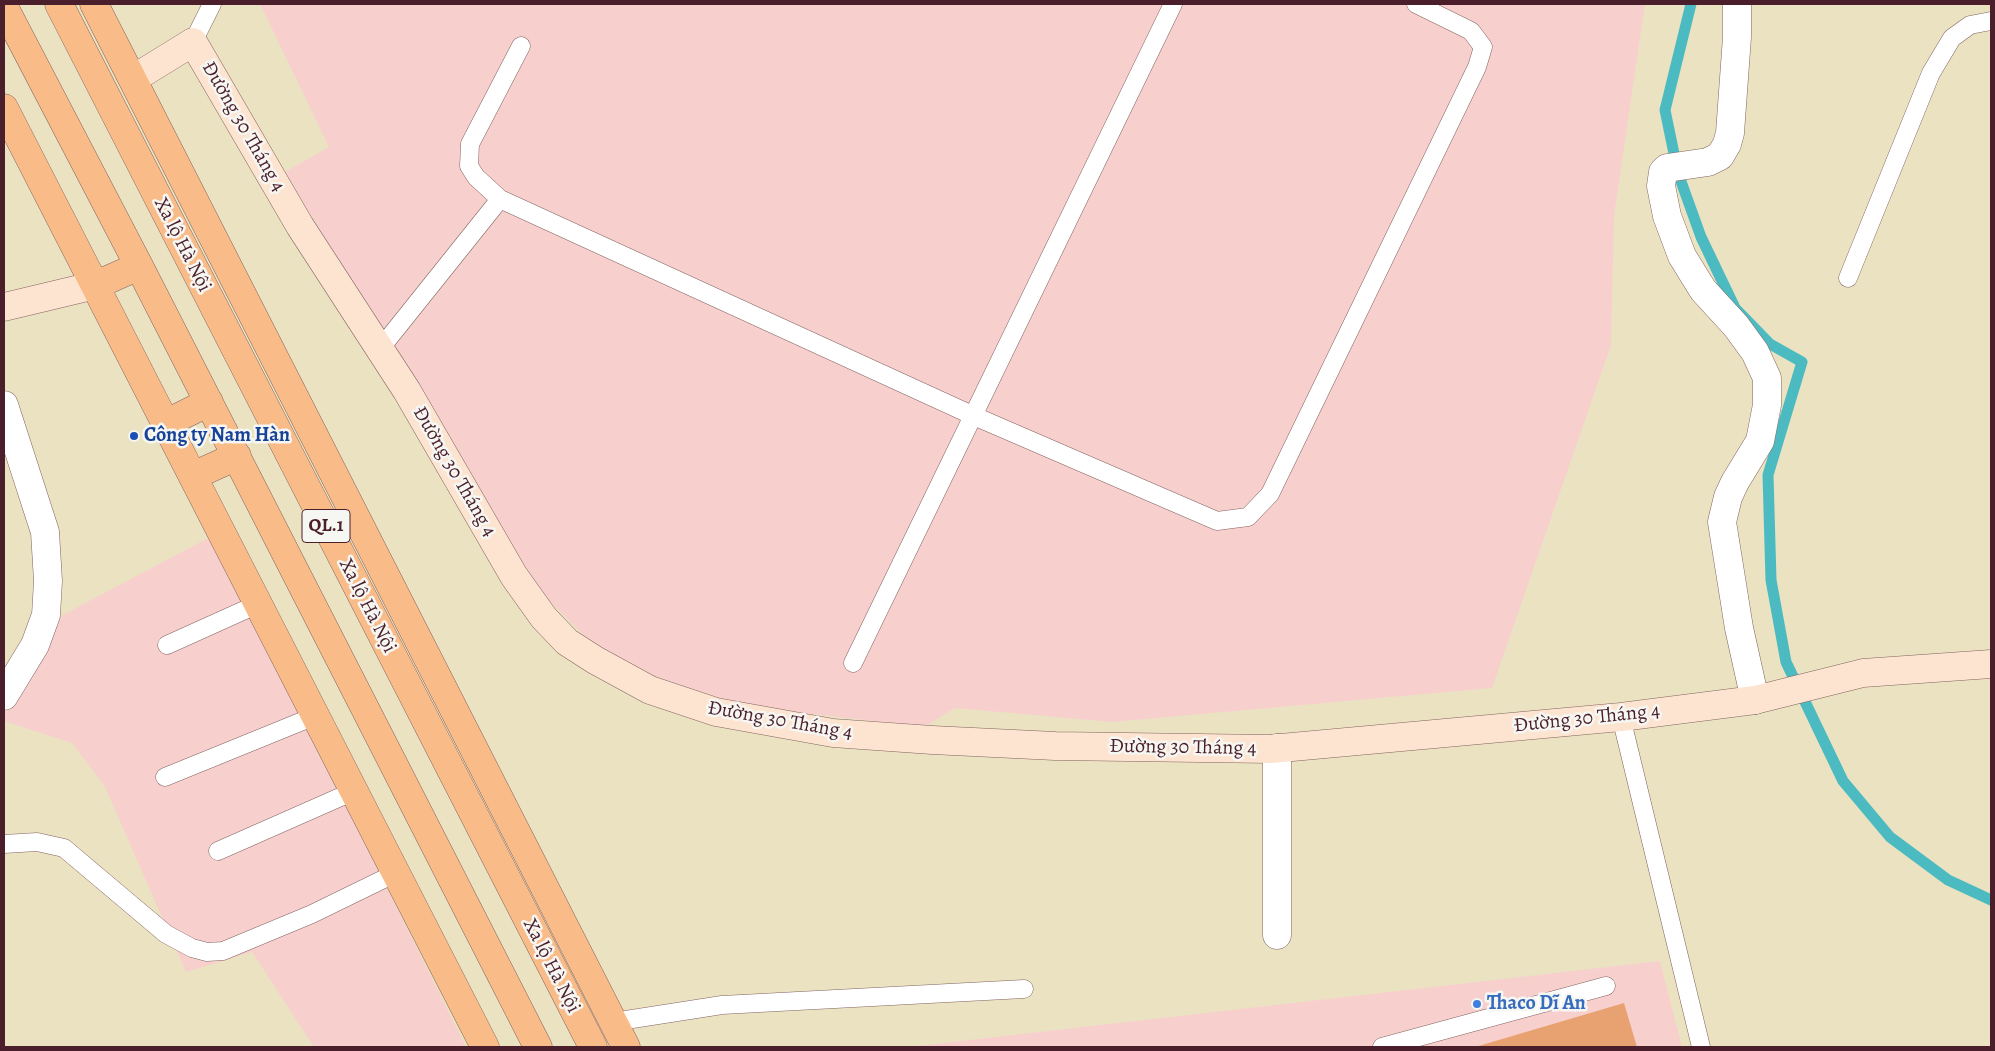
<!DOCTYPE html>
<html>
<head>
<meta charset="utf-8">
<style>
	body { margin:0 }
	#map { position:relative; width:1995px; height:1051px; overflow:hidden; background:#ebe2c1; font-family:Alegreya,serif }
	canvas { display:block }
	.frame { position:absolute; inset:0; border:5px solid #4a1f2b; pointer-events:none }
</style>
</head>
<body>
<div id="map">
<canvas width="1995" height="1051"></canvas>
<div class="frame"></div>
</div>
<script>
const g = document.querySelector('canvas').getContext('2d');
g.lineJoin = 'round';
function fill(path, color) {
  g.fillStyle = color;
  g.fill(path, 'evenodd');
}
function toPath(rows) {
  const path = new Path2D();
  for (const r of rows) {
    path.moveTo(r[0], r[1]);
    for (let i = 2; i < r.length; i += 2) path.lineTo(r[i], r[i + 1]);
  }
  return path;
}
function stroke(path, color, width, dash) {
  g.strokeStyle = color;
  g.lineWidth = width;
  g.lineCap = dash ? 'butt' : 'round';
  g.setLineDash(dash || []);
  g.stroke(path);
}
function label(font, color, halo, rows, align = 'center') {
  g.font = font + ' Alegreya,serif';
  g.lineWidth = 5;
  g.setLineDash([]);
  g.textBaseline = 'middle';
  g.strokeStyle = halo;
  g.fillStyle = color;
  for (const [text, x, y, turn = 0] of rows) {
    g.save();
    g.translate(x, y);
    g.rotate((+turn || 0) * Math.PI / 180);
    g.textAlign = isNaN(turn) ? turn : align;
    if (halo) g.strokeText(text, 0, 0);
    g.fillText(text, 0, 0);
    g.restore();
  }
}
fill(toPath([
	[260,4,1645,4,1614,216,1611,345,1492,688,1112,722,955,708,924,727,751,707,656,678,589,640,534,586,285,172,329,147],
	[212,536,466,1047,314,1047,252,952,186,972,105,787,72,743,4,721,4,716,59,617],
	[1660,961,1682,1047,908,1047]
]), '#f7d0ce');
stroke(toPath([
	[1691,4,1665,110,1678,173,1701,237,1735,308,1770,344,1802,362,1768,475,1771,580,1786,662,1843,781,1890,837,1948,880,1991,900]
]), '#4cbbc1', 11);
fill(toPath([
	[1624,1003,1637,1047,1475,1047]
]), '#e8a271');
const lane = toPath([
	[193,42,212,4],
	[500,199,476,177,469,166,470,144,521,46],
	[1848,278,1931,73,1952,38,1970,25,1991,21],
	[380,349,500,199,974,416,1217,521,1248,517,1270,494,1477,67,1483,47,1471,31,1416,4],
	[167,645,258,604],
	[853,663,1173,4],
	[1621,717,1701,1047],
	[165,777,315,716],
	[4,844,37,842,64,848,166,934,192,948,207,952,223,951,312,914,396,873],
	[218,851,354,791],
	[613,1022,722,1005,1024,989],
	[1382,1047,1606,986]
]);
const street = toPath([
	[1737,4,1737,37,1730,133,1727,144,1720,156,1708,162,1667,168,1663,172,1661,186,1667,216,1682,256,1703,290,1736,326,1755,352,1767,378,1767,405,1760,441,1735,482,1728,497,1722,522,1739,628,1755,700],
	[4,405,45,532,48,581,46,615,35,645,4,696],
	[1277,935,1277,748]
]);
const secondary = toPath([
	[133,79,193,42,300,226,407,391,514,576,544,618,567,642,595,660,650,690,716,712,833,733,932,740,1055,746,1270,749,1621,717,1755,700,1863,673,1991,664],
	[4,307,96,285]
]);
const highway = toPath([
	[59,4,593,1047],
	[94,4,626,1047],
	[4,7,139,266,538,1047],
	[4,108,485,1047],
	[96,285,139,266],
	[167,423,209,402],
	[193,476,237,456]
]);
stroke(lane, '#826360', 19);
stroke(street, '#826360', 29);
stroke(secondary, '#826360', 29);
stroke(highway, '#826360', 29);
stroke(lane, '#fff', 18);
stroke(street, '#fff', 28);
stroke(secondary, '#fde4d0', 28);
stroke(highway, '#f9bc89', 28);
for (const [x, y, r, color] of [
	[134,436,5,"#1a4fb4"],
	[1477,1004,5,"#3f7fe0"]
]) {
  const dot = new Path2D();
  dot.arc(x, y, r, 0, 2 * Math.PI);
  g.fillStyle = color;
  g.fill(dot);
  stroke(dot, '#f6f6f2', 2);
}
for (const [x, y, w] of [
	[326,526,48]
]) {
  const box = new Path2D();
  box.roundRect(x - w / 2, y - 16.5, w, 33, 4);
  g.fillStyle = '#f6f6f2';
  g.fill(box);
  stroke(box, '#4a1f2b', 1);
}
label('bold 19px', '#4a1f2b', null, [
	["QL.1",326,526]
]);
label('20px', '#4a1f2b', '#f6f6f2', [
	["Đường 30 Tháng 4",243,127,60],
	["Xa lộ Hà Nội",182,245,63],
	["Đường 30 Tháng 4",454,472,60],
	["Xa lộ Hà Nội",367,606,63],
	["Đường 30 Tháng 4",1587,719,-6],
	["Đường 30 Tháng 4",780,721,10],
	["Đường 30 Tháng 4",1183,748,1],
	["Xa lộ Hà Nội",551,966,63]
]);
label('bold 20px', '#164399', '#f6f6f2', [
	["Công ty Nam Hàn",144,436]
], 'left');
label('bold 20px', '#366cbe', '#f6f6f2', [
	["Thaco Dĩ An",1487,1004]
], 'left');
</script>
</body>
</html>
